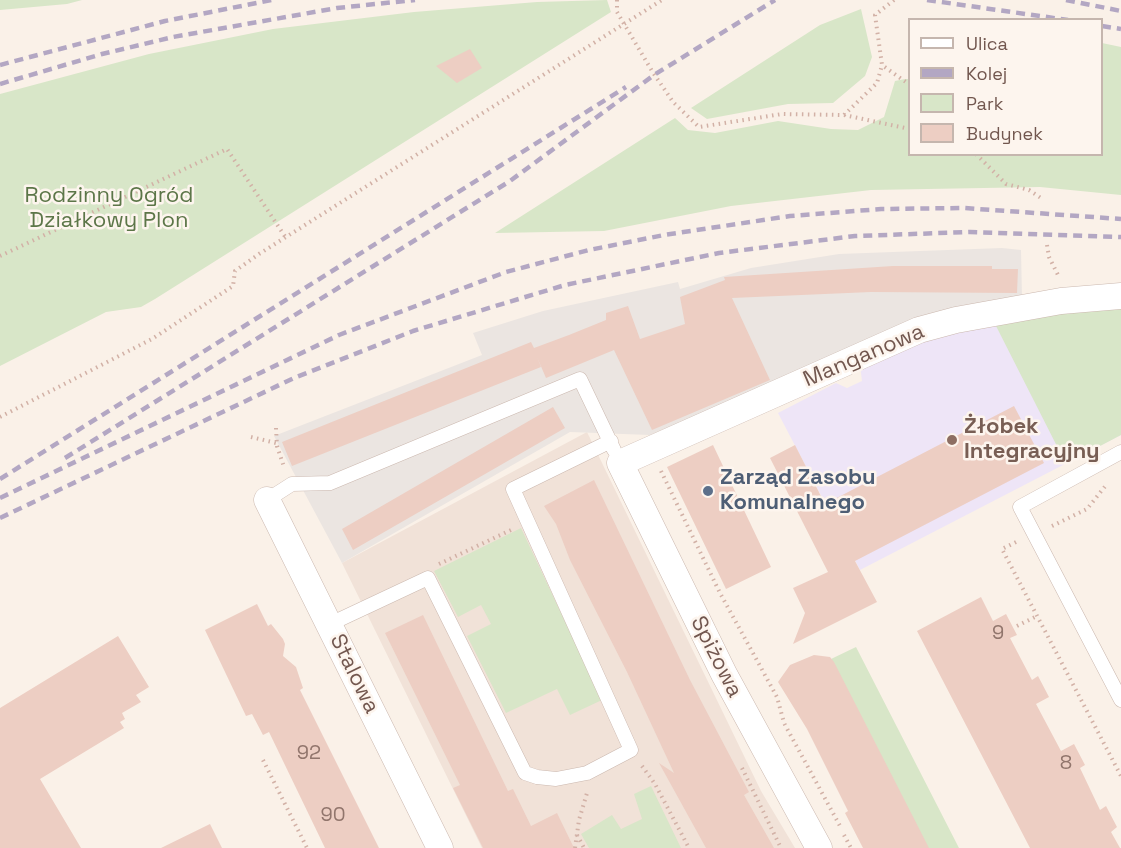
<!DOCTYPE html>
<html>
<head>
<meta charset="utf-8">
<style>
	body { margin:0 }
	#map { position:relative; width:1121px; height:848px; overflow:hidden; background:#faf1e8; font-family:"Space Grotesk",sans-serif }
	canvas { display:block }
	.legend { position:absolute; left:908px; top:18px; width:195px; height:138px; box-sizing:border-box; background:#fdf5ee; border:2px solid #c5b6ae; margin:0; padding:8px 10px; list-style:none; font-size:18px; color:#72574f }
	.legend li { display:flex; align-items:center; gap:12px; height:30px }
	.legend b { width:30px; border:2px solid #c5b6ae }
</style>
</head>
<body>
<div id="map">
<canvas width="1121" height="848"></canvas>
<ul class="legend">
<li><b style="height:8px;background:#fff"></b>Ulica</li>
<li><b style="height:8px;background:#b3a7c3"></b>Kolej</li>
<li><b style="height:16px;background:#d8e6c8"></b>Park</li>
<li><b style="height:16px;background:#edcec3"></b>Budynek</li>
</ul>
</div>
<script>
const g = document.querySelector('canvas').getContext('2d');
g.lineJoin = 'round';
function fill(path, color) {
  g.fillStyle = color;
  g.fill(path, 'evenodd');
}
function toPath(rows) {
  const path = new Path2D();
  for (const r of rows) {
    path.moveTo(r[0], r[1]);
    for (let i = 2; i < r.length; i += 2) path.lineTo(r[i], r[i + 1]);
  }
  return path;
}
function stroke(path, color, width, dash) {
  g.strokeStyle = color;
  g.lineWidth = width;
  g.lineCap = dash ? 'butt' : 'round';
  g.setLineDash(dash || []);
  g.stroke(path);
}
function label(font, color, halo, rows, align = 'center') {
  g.font = font + ' "Space Grotesk",sans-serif';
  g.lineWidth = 5;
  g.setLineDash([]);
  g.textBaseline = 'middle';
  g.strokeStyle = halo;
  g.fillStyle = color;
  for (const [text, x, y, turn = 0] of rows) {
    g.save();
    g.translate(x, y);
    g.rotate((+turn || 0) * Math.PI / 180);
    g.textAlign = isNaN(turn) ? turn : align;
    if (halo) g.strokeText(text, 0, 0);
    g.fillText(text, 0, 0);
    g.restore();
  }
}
fill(toPath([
	[587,432,761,791,795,848,482,848,342,563]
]), '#f1e2d8');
fill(toPath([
	[1002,248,1021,250,1022,298,782,380,650,435,570,432,342,563,274,436,482,355,473,333,543,311,678,282,680,289,751,268,839,254]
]), '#ebe5e1');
fill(toPath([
	[1121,309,1121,435,860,570,778,413,836,383,847,388,862,381,860,365,920,341,994,322]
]), '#eee5f7');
fill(toPath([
	[0,0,82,0,67,4,0,10],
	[607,0,611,12,155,299,141,307,106,312,0,366,0,94,149,54,273,29,414,12,537,2],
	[861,9,872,57,865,76,833,103,788,104,707,119,691,108,820,25],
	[1102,43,1121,47,1121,195,1040,187,871,190,731,206,604,231,495,233,675,118,688,130,715,133,778,121,831,129,858,130,884,117,895,81,905,79,909,79,910,154,1102,154],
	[1089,308,1121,309,1121,435,1066,464,994,322],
	[521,528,602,700,570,715,557,689,506,713,467,636,491,624,481,605,458,617,434,571],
	[856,647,959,848,927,848,831,659],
	[651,786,681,848,589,848,581,834,612,815,621,829,642,819,634,794]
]), '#d8e6c8');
fill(toPath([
	[470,49,482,68,457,83,436,66],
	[893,266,992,266,992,269,1018,269,1017,293,871,292,732,298,770,380,652,430,614,350,546,378,537,357,541,367,292,466,282,442,531,342,534,348,569,335,606,320,606,313,628,306,640,339,685,324,680,297,725,280,724,277],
	[1014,406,1044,463,855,561,877,602,793,644,805,613,793,588,828,572,770,458,795,445,825,504],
	[553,407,565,428,353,550,342,529],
	[713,445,771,567,726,589,667,467],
	[594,480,690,680,749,792,744,795,774,848,706,848,659,763,674,773,627,672,570,560,556,524,544,506],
	[981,597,993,621,1006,614,1017,635,1010,638,1032,680,1038,676,1049,697,1036,704,1061,751,1074,744,1085,765,1080,768,1100,810,1106,806,1117,827,1111,832,1120,848,1030,848,917,631],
	[257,604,268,626,271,624,283,639,285,644,283,656,296,667,303,688,300,690,379,848,325,848,269,732,263,735,252,714,246,716,205,630],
	[423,615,508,791,513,789,531,826,557,813,574,848,483,848,453,788,460,785,385,633],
	[118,636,149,687,136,695,141,702,122,713,125,719,120,722,124,728,40,779,81,848,0,848,0,708],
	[814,655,830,657,834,662,929,848,863,848,845,813,848,811,807,729,778,682,790,665],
	[210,824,222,848,161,848]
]), '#edcec3');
const service = toPath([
	[1121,452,1020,507,1121,700],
	[267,500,292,484,330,483,580,379,614,450],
	[330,624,428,578,525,773,537,777,556,779,587,773,631,750,513,489,611,441]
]);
const minor = toPath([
	[267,500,440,848],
	[819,848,724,674,620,463,919,330,956,320,1061,301,1121,296]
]);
stroke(service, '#cbb8af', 15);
stroke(minor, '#cbb8af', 27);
stroke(toPath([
	[617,0,617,12,652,71,673,102,699,127,782,114,844,115,877,83,882,65],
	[894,0,875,15,882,65,910,85],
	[844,115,910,129],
	[976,154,1006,184,1029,190,1041,198],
	[1047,245,1049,257,1058,275],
	[0,256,227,149,286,238],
	[0,417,152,339,233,286,235,271,259,254,662,0],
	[276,428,277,446,284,467],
	[251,437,276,443],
	[661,471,720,593,777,697,784,723,840,826],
	[1052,526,1087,509,1107,484],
	[1016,542,1002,549,1121,776],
	[439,564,511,530],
	[1017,626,1037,616],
	[263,760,307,848],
	[642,766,655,784,689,848],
	[742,768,781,848],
	[577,835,584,848],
	[844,835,851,848],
	[575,848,579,820,587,793]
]), '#d2b1a6', 4, [1.5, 4.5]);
stroke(service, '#fff', 14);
stroke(minor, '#fff', 26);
stroke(toPath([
	[927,0,1068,20],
	[1066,0,1121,11],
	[1102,26,1121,29],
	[0,65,165,21,272,0],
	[0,84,102,54,173,37,337,8,415,0],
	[65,458,510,181,654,75,775,0],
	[0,479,626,87],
	[0,498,339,335,506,272,589,250,664,235,790,216,881,209,964,208,1121,219],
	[0,518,294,378,413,331,565,285,719,253,855,236,970,232,1121,237]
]), '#b3a7c3', 4.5, [9, 6]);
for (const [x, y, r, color] of [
	[952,440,6,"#8d6e63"],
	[708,491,6,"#5c6f8a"]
]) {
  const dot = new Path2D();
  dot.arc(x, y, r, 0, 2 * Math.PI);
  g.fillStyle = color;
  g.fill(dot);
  stroke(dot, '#fdf5ee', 2);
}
label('20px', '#91756c', null, [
	["9",998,634],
	["92",309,754],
	["8",1066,764],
	["90",333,816]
]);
label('22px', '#5c7648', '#fdf5ee', [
	["Rodzinny Ogród",109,196],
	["Działkowy Plon",109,221]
]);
label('22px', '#72574f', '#fdf5ee', [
	["Manganowa",864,356,-23],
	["Spiżowa",716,657,63],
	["Stalowa",354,674,64]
]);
label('bold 22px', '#785e54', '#fdf5ee', [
	["Żłobek",964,427],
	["Integracyjny",964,452]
], 'left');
label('bold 22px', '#4e5e75', '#fdf5ee', [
	["Zarząd Zasobu",720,478],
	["Komunalnego",720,503]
], 'left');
</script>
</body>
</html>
